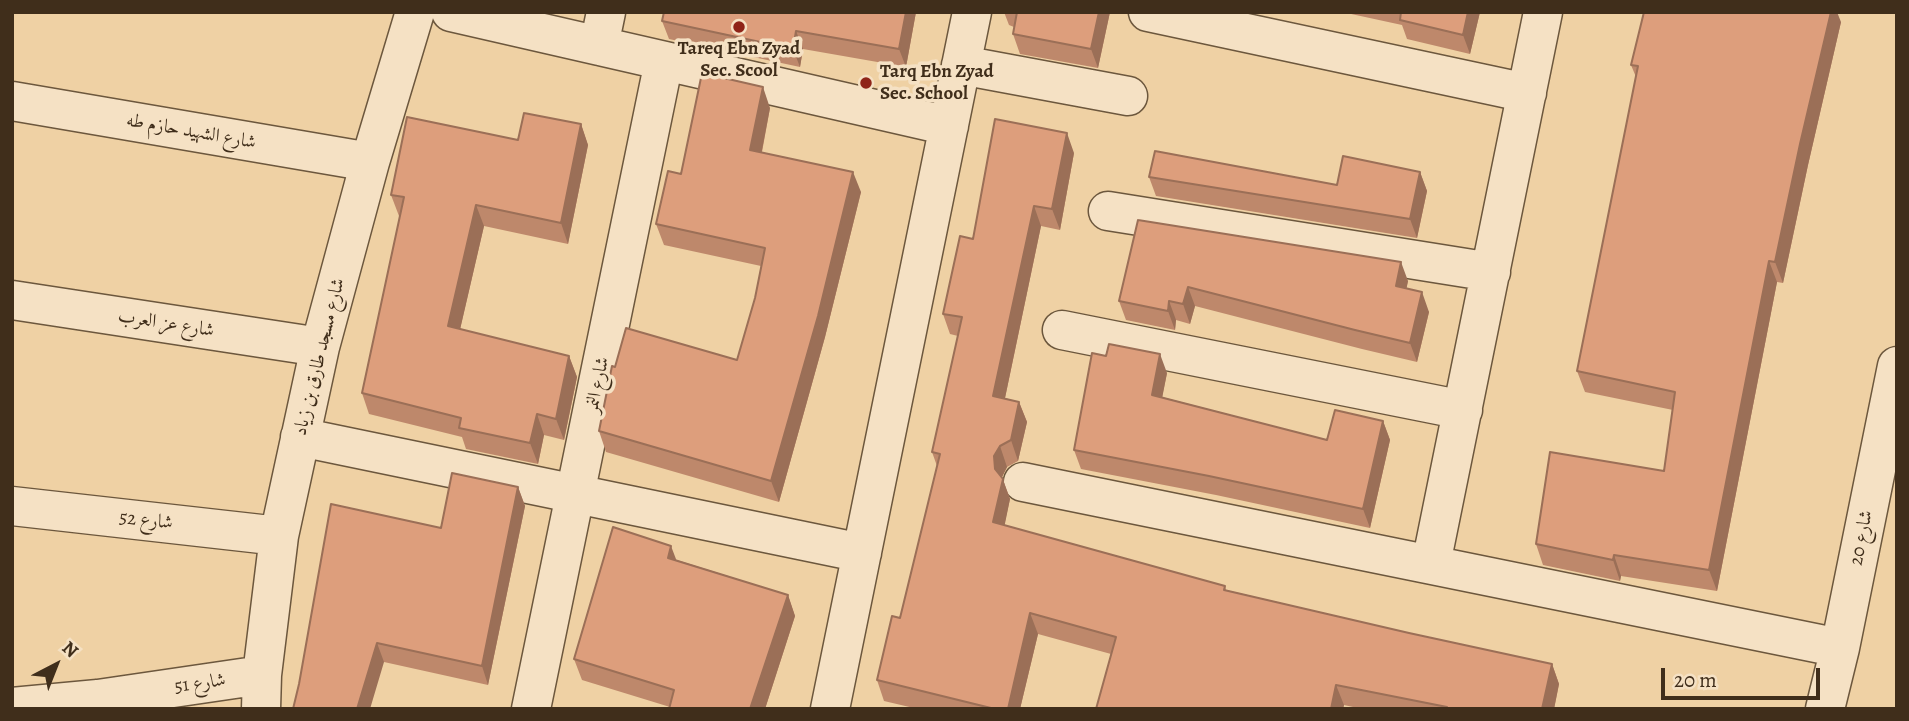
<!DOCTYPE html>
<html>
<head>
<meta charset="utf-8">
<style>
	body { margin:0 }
	#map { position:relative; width:1909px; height:721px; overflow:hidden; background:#efd1a4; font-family:Alegreya,serif }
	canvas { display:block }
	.frame { position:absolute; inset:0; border:14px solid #402e1b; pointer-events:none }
	.north { position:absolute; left:21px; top:630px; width:70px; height:70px; -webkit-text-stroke:5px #f5e1c4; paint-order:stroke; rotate:42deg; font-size:19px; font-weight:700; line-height:28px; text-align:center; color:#402e1b }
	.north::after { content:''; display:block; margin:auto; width:24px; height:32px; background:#402e1b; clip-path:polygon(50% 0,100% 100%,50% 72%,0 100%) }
	.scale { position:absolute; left:1661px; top:668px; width:159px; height:32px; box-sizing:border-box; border:4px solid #402e1b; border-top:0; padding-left:9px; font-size:21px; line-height:24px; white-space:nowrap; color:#402e1b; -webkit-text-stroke:5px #f5e1c4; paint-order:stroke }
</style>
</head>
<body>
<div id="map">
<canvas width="1909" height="721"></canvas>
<div class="frame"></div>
<div class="north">N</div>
<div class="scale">20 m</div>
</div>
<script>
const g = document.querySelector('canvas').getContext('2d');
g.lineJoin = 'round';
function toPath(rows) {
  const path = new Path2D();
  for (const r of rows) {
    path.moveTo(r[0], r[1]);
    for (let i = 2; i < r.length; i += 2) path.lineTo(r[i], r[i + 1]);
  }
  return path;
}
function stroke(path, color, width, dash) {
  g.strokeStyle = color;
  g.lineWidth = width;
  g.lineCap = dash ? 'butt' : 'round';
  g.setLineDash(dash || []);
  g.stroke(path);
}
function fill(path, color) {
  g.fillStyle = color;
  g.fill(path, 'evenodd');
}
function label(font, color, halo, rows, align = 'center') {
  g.font = font + ' Alegreya,Amiri,serif';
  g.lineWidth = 7;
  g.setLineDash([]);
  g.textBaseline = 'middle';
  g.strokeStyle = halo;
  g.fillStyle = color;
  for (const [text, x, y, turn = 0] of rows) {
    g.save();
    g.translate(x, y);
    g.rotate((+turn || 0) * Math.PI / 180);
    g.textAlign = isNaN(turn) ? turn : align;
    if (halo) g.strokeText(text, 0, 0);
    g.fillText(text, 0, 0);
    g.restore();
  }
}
const minor = toPath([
	[451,12,949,126],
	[1148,12,1527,93],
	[599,46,606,12],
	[961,65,1128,96],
	[12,101,370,162],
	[1108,211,1491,272],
	[12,300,320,347],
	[1062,330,1463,410],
	[300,437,862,553],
	[1023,482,1840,648],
	[12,506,279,536],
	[1431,564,1543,12],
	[12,707,98,699,262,675],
	[261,709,262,675,279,536,320,347,370,162,415,12],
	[531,709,664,61],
	[830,709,972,12],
	[1825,709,1840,648,1897,366]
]);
stroke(minor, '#6c573d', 41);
stroke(minor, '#f5e1c4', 38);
fill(toPath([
	[916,12,906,67,803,49,800,67,669,39,662,21],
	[1004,12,1110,12,1098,68,1020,54,1013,34,1014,27,1009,25],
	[1342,12,1480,12,1470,54,1407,39,1402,25],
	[1841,22,1808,165,1783,283,1777,282,1717,591,1621,576,1620,581,1543,565,1536,544,1664,471,1673,410,1585,392,1577,371,1636,77,1631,65],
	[770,108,762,152,861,192,825,337,779,502,606,452,599,431,615,367,737,360,755,298,761,266,664,245,656,224,681,174],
	[581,124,588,145,568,244,484,226,460,329,569,356,577,377,564,440,544,435,538,464,466,449,462,437,369,414,362,393,400,216,399,216,391,195],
	[1074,153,1060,230,1041,226,1005,398,1019,402,1027,422,1018,461,1007,467,1002,477,1010,499,1004,526,1225,586,1226,590,1409,633,1552,664,1559,684,1554,709,1362,709,1344,705,1343,709,1096,709,1111,654,1038,634,1020,709,918,709,884,701,877,680,900,618,937,466,932,452,958,336,950,334,943,314,973,239],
	[1420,172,1427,191,1417,238,1156,196,1149,177,1337,185],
	[1138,220,1408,281,1406,289,1429,312,1417,362,1362,349,1195,306,1190,324,1176,320,1175,330,1126,320,1119,301],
	[1167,373,1162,397,1327,440,1383,421,1390,440,1370,528,1216,495,1081,469,1074,450],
	[518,487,525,506,488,685,384,662,299,684,441,528],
	[677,560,788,595,795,616,765,709,669,709,670,707,582,680,574,659]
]), '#be886b');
fill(toPath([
	[906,12,916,12,906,67,899,49],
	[1099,12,1110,12,1098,68,1091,49],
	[1468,12,1480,12,1470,54,1463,35],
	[1831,12,1837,12,1841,22,1808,165,1783,283,1775,262,1800,144],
	[796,31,803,49,800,67,793,49],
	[763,87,770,108,758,171,750,150],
	[581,124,588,145,568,244,561,223],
	[1067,133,1074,153,1060,230,1052,209],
	[853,172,861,192,825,337,779,502,771,481],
	[1420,172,1427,191,1417,238,1410,219],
	[476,205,484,226,456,347,448,326],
	[1034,206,1041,226,1001,417,993,396],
	[1769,261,1777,282,1717,591,1709,570],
	[1401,262,1408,281,1403,306,1396,286],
	[1188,287,1195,306,1190,324,1183,304],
	[1422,292,1429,312,1417,362,1410,343],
	[1169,301,1176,320,1175,330,1168,311],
	[1160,354,1167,373,1159,414,1152,395],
	[569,356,577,377,564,440,556,419],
	[1019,402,1027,422,1018,461,1011,440],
	[537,414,544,435,538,464,530,443],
	[1383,421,1390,440,1370,528,1363,509],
	[1000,446,1007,467,1002,477,1010,499,1001,543,993,522,994,456],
	[518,487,525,506,488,685,482,666],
	[671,546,679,567,668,558],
	[1614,555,1621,576,1620,581,1613,560],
	[788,595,795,616,765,709,750,709],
	[1030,613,1038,634,1020,709,1008,709],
	[377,643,384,662,370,709,357,709],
	[1552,664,1559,684,1554,709,1542,709],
	[1336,685,1344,705,1343,709,1331,709]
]), '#9b6f57');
const building = toPath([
	[664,12,906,12,899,49,796,31,793,49,662,21,664,12],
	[1017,12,1099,12,1091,49,1013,34,1017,12],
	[1401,12,1468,12,1463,35,1400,20,1401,12],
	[1644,12,1831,12,1800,144,1775,262,1769,261,1709,570,1614,555,1613,560,1536,544,1550,452,1664,471,1675,392,1577,371,1638,66,1631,65,1644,12],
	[702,73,763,87,750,150,853,172,818,316,771,481,599,431,612,366,615,367,626,328,737,360,755,298,765,248,656,224,668,171,681,174,702,73],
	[524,113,581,124,561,223,476,205,448,326,569,356,556,419,537,414,530,443,459,428,461,418,362,393,404,197,391,195,407,117,518,140,524,113],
	[995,119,1067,133,1052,209,1034,206,993,396,1019,402,1011,440,1000,446,994,456,995,469,1003,479,993,522,1225,586,1224,590,1409,633,1552,664,1542,709,1447,709,1447,707,1336,685,1331,709,1096,709,1116,637,1030,613,1008,709,995,709,877,680,892,616,900,618,940,454,932,452,962,317,943,314,960,236,973,239,995,119],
	[1155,151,1337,185,1343,156,1420,172,1410,219,1149,177,1155,151],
	[1138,220,1401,262,1396,286,1422,292,1410,343,1355,330,1188,287,1183,304,1169,301,1168,311,1119,301,1138,220],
	[1109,344,1160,354,1152,395,1327,440,1335,410,1383,421,1363,509,1209,476,1074,450,1092,353,1106,356,1109,344],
	[452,473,518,487,482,666,377,643,357,709,293,709,299,684,331,504,441,528,452,473],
	[613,527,671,546,668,558,788,595,750,709,669,709,674,690,574,659,613,527]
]);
fill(building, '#dd9e7c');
stroke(building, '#9b6f57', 2);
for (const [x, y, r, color] of [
	[739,27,7,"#8f2418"],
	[866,83,7,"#8f2418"]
]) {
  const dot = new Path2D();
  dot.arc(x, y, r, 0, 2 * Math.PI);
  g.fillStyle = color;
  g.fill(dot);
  stroke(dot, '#f5e1c4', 2.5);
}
label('bold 19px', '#402e1b', '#f5e1c4', [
	["Tareq Ebn Zyad",739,49],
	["Sec. Scool",739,71],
	["Tarq Ebn Zyad",880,72,"left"],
	["Sec. School",880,94,"left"]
]);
label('19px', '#402e1b', '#f5e1c4', [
	["شارع الشهيد حازم طه",191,132,10],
	["شارع عز العرب",166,324,9],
	["شارع مسجد طارق بن زياد",320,357,-76],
	["شارع النمر",598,385,-78],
	["شارع 52",146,521,6],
	["شارع 20",1862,538,-79],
	["شارع 51",200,684,-8]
]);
</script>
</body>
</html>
